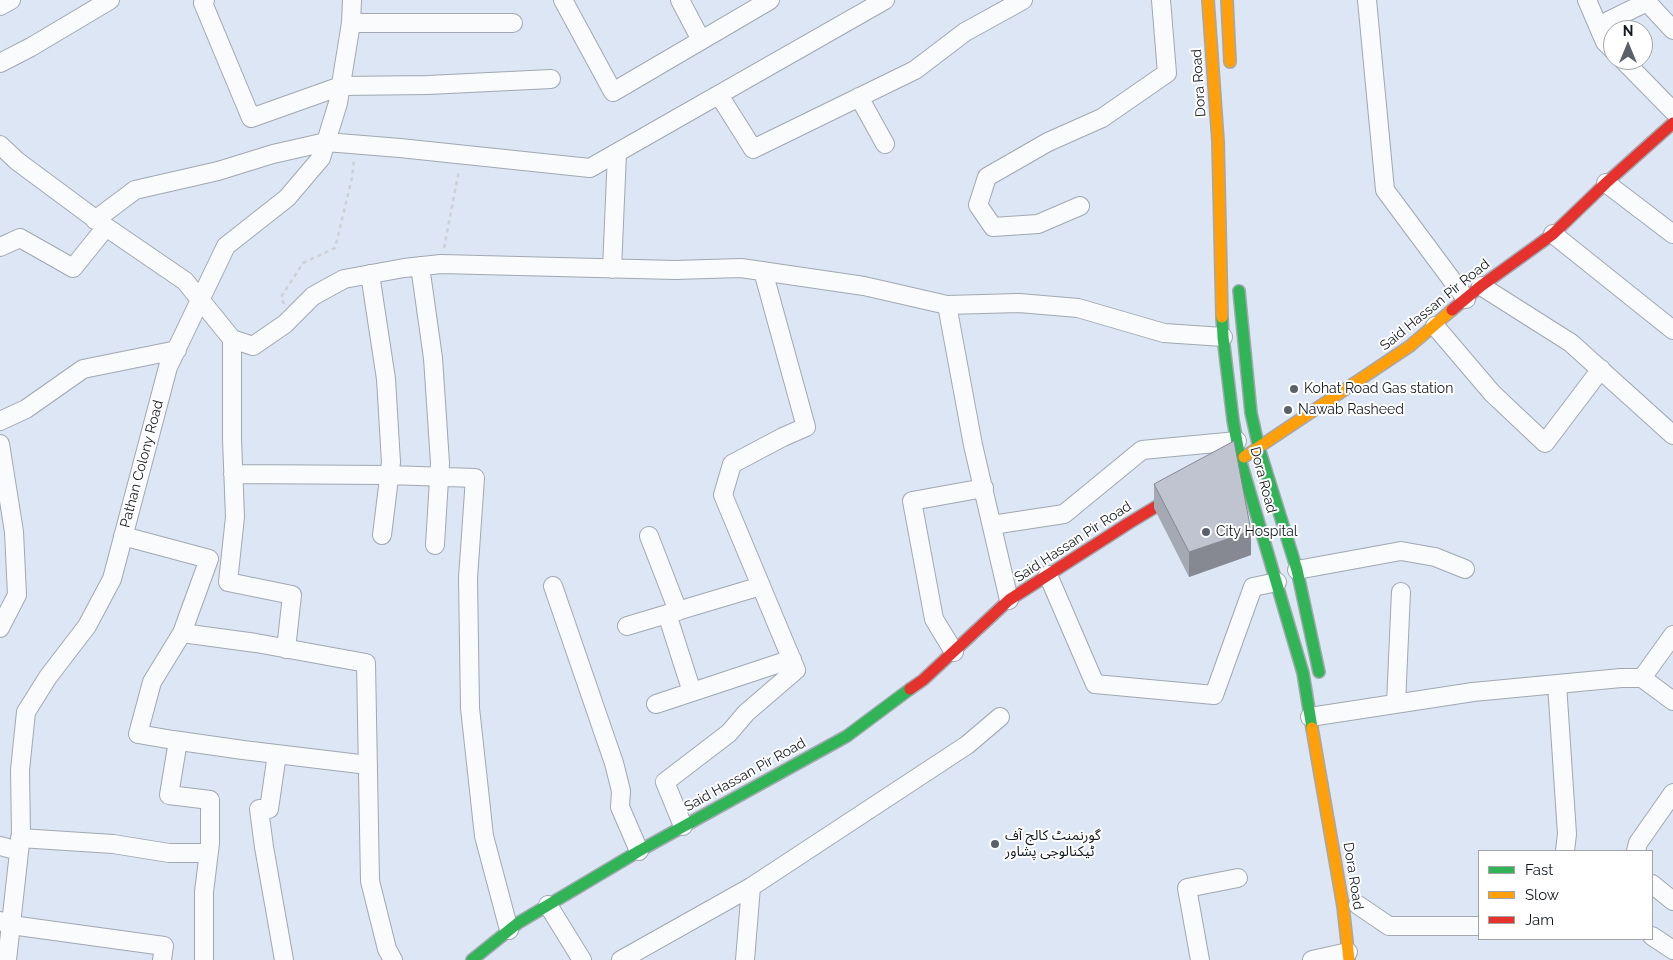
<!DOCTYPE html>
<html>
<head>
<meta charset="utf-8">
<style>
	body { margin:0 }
	#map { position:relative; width:1673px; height:960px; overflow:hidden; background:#dde6f4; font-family:Raleway,sans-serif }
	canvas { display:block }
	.legend { position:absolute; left:1478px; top:850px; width:175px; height:90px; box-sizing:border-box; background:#fff; border:1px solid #a1a3a6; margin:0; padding:6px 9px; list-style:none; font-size:15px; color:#131921 }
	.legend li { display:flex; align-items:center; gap:10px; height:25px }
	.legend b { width:25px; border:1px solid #a1a3a6 }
	.north { position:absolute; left:1603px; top:20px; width:50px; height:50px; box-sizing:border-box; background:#fff; border:1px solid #a1a3a6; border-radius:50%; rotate:0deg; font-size:14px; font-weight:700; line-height:20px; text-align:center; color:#131921 }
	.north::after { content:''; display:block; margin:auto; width:18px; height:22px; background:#5a616b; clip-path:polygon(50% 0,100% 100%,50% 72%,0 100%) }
</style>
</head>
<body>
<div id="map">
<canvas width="1673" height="960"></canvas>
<ul class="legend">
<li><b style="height:6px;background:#30b455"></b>Fast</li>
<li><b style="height:6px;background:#ff9f0a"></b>Slow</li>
<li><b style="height:6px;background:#e5322d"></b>Jam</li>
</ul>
<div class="north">N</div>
</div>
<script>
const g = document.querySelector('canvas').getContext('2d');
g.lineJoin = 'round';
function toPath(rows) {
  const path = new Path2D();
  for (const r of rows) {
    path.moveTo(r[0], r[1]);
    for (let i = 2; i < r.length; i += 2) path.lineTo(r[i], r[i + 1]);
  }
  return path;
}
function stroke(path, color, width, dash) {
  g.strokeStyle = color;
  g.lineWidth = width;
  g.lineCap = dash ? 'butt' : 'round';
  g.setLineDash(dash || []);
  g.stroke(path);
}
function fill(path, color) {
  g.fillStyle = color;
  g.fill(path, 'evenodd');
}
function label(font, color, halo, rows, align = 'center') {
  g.font = font + ' Raleway,"Noto Sans Arabic",sans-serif';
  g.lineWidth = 4;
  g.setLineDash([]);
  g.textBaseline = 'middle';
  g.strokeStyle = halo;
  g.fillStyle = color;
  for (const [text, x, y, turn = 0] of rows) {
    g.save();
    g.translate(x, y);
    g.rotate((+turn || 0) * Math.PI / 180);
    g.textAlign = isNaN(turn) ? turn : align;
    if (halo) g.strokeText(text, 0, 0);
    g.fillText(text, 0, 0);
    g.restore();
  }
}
const street = toPath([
	[205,0,203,3,251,118,341,86,428,85,551,79],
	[563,0,613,92,770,0],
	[680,0,701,40],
	[1367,0,1385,190,1466,299],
	[1587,0,1605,42,1613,50],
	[0,6,11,0],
	[351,23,513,23],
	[1598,26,1647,2,1673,30],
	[1623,60,1673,111],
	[0,63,31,47,110,0],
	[719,95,753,149,915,70,965,32,1023,0],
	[859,97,885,144],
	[0,145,17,161,106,227,185,281,232,339,253,346,285,324,313,296,344,279,404,268,441,264,675,270,741,268,864,286,947,305,1019,303,1078,308,1164,333,1223,337],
	[1606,183,1673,234],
	[1080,206,1038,224,993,227,978,205,987,177,1048,142,1102,118,1167,73,1161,0],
	[95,220,135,190,218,171,273,154,326,142,400,148,590,168,885,0],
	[1553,234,1673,330],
	[0,247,20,238,73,268,106,227],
	[420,266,433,358,440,463,435,545],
	[612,269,617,153],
	[370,274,386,379,391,462,382,535],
	[1481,286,1571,343,1673,435],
	[947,305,973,445,1009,600],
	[1435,326,1492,393,1545,443,1601,369],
	[232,339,232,439,235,517,228,582,292,595,286,649],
	[0,421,26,409,83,369,177,350],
	[0,444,14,532,17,595,0,628],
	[233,474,390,475,475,478,468,578,470,708,484,836,509,930],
	[992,525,1064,514,1142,450,1237,441],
	[123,536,209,559,182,633,256,643,366,663,370,881,387,949,393,960],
	[649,536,678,611],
	[1297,570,1401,551,1435,557,1465,569],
	[1048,575,1095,684,1214,695,1253,587,1277,582],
	[553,586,614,763,621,791,620,807,639,851],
	[667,614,692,692],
	[627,626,761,586],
	[182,633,152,682,138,734,173,740,243,750,368,765],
	[954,652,934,619,912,501,984,488],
	[1642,678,1673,635],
	[1557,684,1567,834,1565,851],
	[656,704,792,659],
	[1396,704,1401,592],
	[1310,717,1473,692,1621,678,1642,678,1673,701],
	[178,741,169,795,210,800,210,843,204,892,204,960],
	[277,754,269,809,259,809,264,847,284,960],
	[683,826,665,782,729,733,746,713,796,670,723,495,732,464,783,437,806,427,763,271],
	[20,838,113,844,169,853,209,853],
	[0,846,19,851],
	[1636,851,1638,843,1673,793],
	[1652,884,1673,901],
	[548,905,582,960],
	[1358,905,1389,926,1479,926],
	[0,921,11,925,164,946,162,960],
	[1652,936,1673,950],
	[7,960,21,834,20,770,26,712,48,677,87,626,112,579,168,367,226,246,287,198,321,158,338,103,351,23,352,0],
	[621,960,751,887],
	[745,960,751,887,967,745,1000,717],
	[1200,960,1187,888,1238,878],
	[1312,960,1348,952]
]);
const fast = toPath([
	[1239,291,1251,413,1259,448,1297,570,1319,672],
	[1222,317,1223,337,1233,420,1240,459,1303,673,1312,728],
	[472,960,518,923,639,851,847,736,910,689]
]);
const slow = toPath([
	[1208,0,1218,141,1222,317],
	[1227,0,1230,62],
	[1244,457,1410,346,1452,310],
	[1312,728,1343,906,1349,960]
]);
const jam = toPath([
	[1452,310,1481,286,1553,234,1606,183,1673,123],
	[910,689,923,680,1009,600,1129,523,1182,491]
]);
stroke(street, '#a1a8b2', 20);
stroke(fast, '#a1a8b2', 14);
stroke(slow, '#a1a8b2', 14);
stroke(jam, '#a1a8b2', 14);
stroke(toPath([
	[444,248,459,170],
	[284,304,281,297,303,263,335,248,352,178,354,159]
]), '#ced0d4', 2.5, [4, 4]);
stroke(street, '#fafbfd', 18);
stroke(fast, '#30b455', 11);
stroke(slow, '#ff9f0a', 11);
stroke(jam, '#e5322d', 11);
fill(toPath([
	[1154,484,1251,555,1189,577,1154,508]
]), '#a5a9b3');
fill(toPath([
	[1251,531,1251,555,1189,577,1189,552]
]), '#868992');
const building = toPath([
	[1234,441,1251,531,1189,552,1154,484,1234,441]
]);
fill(building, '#c0c4d0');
stroke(building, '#868992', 1);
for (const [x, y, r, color] of [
	[1294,389,5,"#5a616b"],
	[1288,410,5,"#5a616b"],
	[1206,532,5,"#5a616b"],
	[995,844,5,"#5a616b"]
]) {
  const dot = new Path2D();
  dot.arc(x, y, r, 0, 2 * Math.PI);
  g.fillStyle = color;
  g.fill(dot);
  stroke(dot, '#fff', 2);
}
label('14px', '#131921', '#fff', [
	["Dora Road",1199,83,-94],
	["Said Hassan Pir Road",1435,305,-39],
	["Pathan Colony Road",142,464,-75],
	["Dora Road",1263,480,75],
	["Said Hassan Pir Road",1073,542,-33],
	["Said Hassan Pir Road",745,775,-29],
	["Dora Road",1353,876,81]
]);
label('14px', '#131921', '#fff', [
	["Kohat Road Gas station",1304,389],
	["Nawab Rasheed",1298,410],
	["City Hospital",1216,532],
	["گورنمنٹ کالج آف",1005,836],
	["ٹیکنالوجی پشاور",1005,852]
], 'left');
</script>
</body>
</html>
